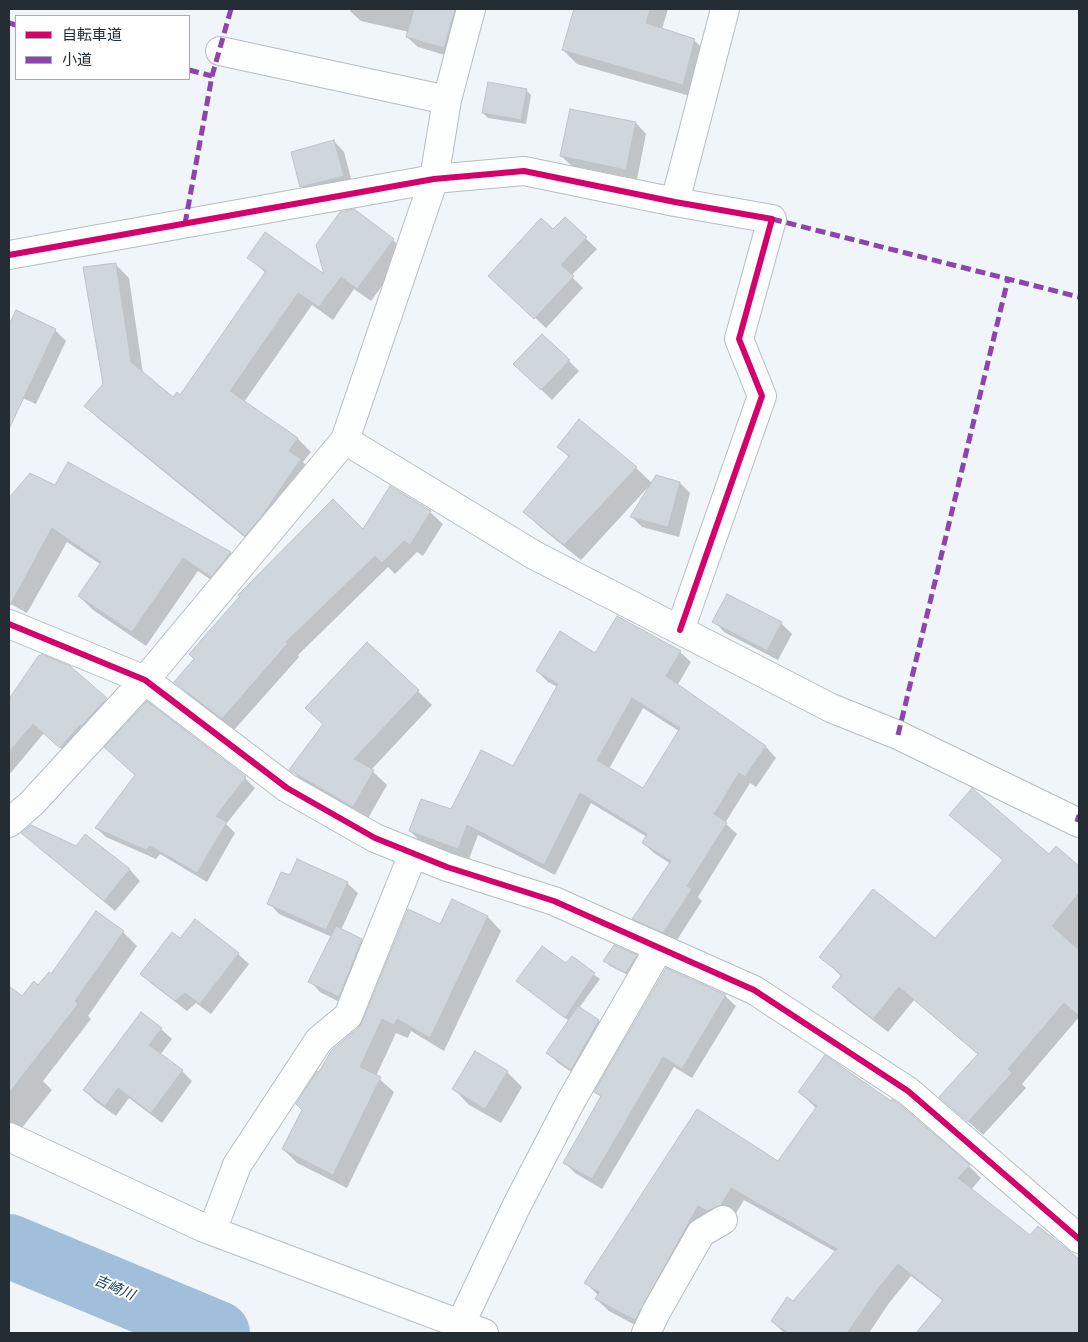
<!DOCTYPE html>
<html>
<head>
<meta charset="utf-8">
<style>
	body { margin:0 }
	#map { position:relative; width:1088px; height:1342px; overflow:hidden; background:#f0f5f9; font-family:"Source Sans 3","Noto Sans JP",sans-serif }
	canvas { display:block }
	.frame { position:absolute; inset:0; border:10px solid #242c34; pointer-events:none }
	.legend { position:absolute; left:15px; top:15px; width:175px; height:65px; box-sizing:border-box; background:#fff; border:1px solid #a7abae; margin:0; padding:6px 9px; list-style:none; font-size:15px; color:#242c34 }
	.legend li { display:flex; align-items:center; gap:10px; height:25px }
	.legend b { width:25px; border:1px solid #a7abae }
</style>
</head>
<body>
<div id="map">
<canvas width="1088" height="1342"></canvas>
<div class="frame"></div>
<ul class="legend">
<li><b style="height:6px;background:#d6006c"></b>自転車道</li>
<li><b style="height:6px;background:#8e44ad"></b>小道</li>
</ul>
</div>
<script>
const g = document.querySelector('canvas').getContext('2d');
g.lineJoin = 'round';
function fill(path, color) {
  g.fillStyle = color;
  g.fill(path, 'evenodd');
}
function toPath(rows) {
  const path = new Path2D();
  for (const r of rows) {
    path.moveTo(r[0], r[1]);
    for (let i = 2; i < r.length; i += 2) path.lineTo(r[i], r[i + 1]);
  }
  return path;
}
function stroke(path, color, width, dash) {
  g.strokeStyle = color;
  g.lineWidth = width;
  g.lineCap = dash ? 'butt' : 'round';
  g.setLineDash(dash || []);
  g.stroke(path);
}
function label(font, color, halo, rows, align = 'center') {
  g.font = font + ' "Source Sans 3","Noto Sans JP",sans-serif';
  g.lineWidth = 4;
  g.setLineDash([]);
  g.textBaseline = 'middle';
  g.strokeStyle = halo;
  g.fillStyle = color;
  for (const [text, x, y, turn = 0] of rows) {
    g.save();
    g.translate(x, y);
    g.rotate((+turn || 0) * Math.PI / 180);
    g.textAlign = isNaN(turn) ? turn : align;
    if (halo) g.strokeText(text, 0, 0);
    g.fillText(text, 0, 0);
    g.restore();
  }
}
fill(toPath([
	[351,9,470,9,455,58,418,47,407,37,409,32,361,21,350,11],
	[575,9,668,9,662,29,694,40,708,54,697,98,577,64,563,50],
	[526,90,531,95,526,124,488,118,483,113],
	[636,123,646,134,637,179,572,166,561,156],
	[334,141,344,152,353,186,312,197,301,186],
	[565,219,597,249,571,276,583,288,546,328,501,286],
	[393,240,406,253,371,301,354,289,333,320,312,305,244,402,298,439,311,452,303,462,313,473,258,548,99,419,86,406,104,384,116,265,129,278,143,374,174,399,180,396,266,273,249,258,326,277],
	[9,325,55,330,66,341,36,404,9,392],
	[569,361,579,371,552,400,515,364],
	[559,447,636,468,652,483,680,483,690,493,679,537,642,527,632,517,651,485,650,485,581,560,540,527,525,512,569,457],
	[69,464,231,553,245,567,226,590,198,571,146,646,93,610,79,596,100,564,67,542,27,613,9,603,9,500,30,474,56,487],
	[430,512,443,524,423,556,417,552,395,574,388,567,298,655,299,657,234,730,188,694,175,682,363,530],
	[714,621,781,623,792,634,778,660,724,632],
	[680,652,691,662,677,686,766,747,776,758,756,787,750,783,725,823,737,834,698,897,702,901,675,943,644,929,634,918,671,864,654,853,643,843,647,837,591,803,555,875,478,835,469,859,421,842,410,831,451,811,513,768,558,687,548,682,537,671,596,655],
	[643,708,679,731,644,790,609,769],
	[39,656,69,667,117,709,71,757,44,733,9,775,9,702],
	[418,691,432,705,371,770,387,785,367,820,305,784,291,770],
	[147,703,245,778,255,788,226,824,235,833,207,882,160,854,156,859,106,837,96,828,136,775],
	[951,815,1049,856,1056,848,1079,867,1079,1017,1022,1084,1026,1088,983,1135,941,1097,979,1055,914,1000,888,1032,848,1001,834,986,842,977,821,957,936,940,1004,861],
	[23,833,76,847,85,836,130,870,140,881,115,911],
	[290,877,347,883,358,893,341,930,361,940,372,950,349,1007,320,992,310,981,332,937,279,914,269,903],
	[488,917,501,931,444,1051,411,1031,408,1038,396,1033,376,1076,394,1092,347,1188,297,1163,283,1149,319,1074,359,1029,441,926],
	[196,921,238,954,249,964,211,1014,196,1003,187,1011,152,984,141,974,180,940],
	[123,932,137,946,88,1016,91,1019,43,1081,52,1090,17,1134,9,1127,9,987,22,998],
	[636,956,641,961,632,977,610,966,605,961],
	[572,958,600,979,579,1008,599,1021,609,1032,582,1079,558,1063,548,1053,569,1021,523,985,566,965],
	[725,996,736,1006,692,1078,674,1067,602,1189,575,1173,564,1162,601,1097,596,1092],
	[161,1029,172,1039,160,1055,182,1071,192,1081,162,1123,129,1098,116,1116,95,1101,84,1090],
	[507,1072,522,1087,501,1123,469,1105,454,1089],
	[799,1092,969,1166,981,1178,971,1190,1031,1237,1038,1227,1079,1260,1079,1333,917,1333,943,1301,911,1276,889,1303,869,1333,784,1333,772,1321,794,1303,836,1252,744,1200,733,1218,720,1224,648,1332,609,1311,596,1299,598,1295,586,1283,697,1110,778,1162,817,1109]
]), '#0003');
stroke(toPath([
	[9,1246,218,1333]
]), '#a1beda', 64);
const building = toPath([
	[414,9,455,9,444,48,406,37,414,9],
	[574,9,650,9,646,23,695,39,683,85,562,50,574,9],
	[488,82,527,89,521,120,482,113,488,82],
	[570,109,636,122,626,170,560,156,570,109],
	[334,140,344,176,300,187,291,152,334,140],
	[354,209,394,239,357,289,341,277,319,307,298,293,230,391,298,438,289,451,301,459,261,517,245,536,84,406,103,384,83,267,116,263,131,362,173,397,177,392,180,395,266,271,247,258,265,232,324,274,316,245,340,212,354,209],
	[565,217,587,237,561,265,574,276,534,319,488,276,541,218,553,229,565,217],
	[16,310,56,329,9,429,9,325,16,310],
	[542,334,570,360,541,390,513,364,542,334],
	[579,419,637,467,564,545,523,512,569,456,557,447,579,419],
	[68,462,231,552,211,577,183,558,132,632,78,596,101,562,52,528,9,607,9,498,30,473,55,485,68,462],
	[656,475,680,482,668,527,630,517,656,475],
	[390,486,431,511,410,545,404,541,382,563,375,556,286,642,288,643,222,719,174,682,194,659,189,654,240,596,238,595,333,499,363,529,390,486],
	[727,594,782,622,767,651,712,622,727,594],
	[617,616,681,651,666,676,766,746,745,777,739,773,714,814,727,823,687,886,692,889,663,933,632,919,671,861,642,843,647,834,580,793,544,865,467,825,458,849,409,831,421,799,451,809,481,750,513,766,558,684,536,671,560,631,595,653,617,616],
	[632,698,680,728,643,788,597,760,632,698],
	[367,642,419,690,354,759,374,770,353,807,289,770,323,724,305,708,367,642],
	[42,654,70,666,107,698,81,726,80,725,60,748,33,724,9,752,9,699,39,655,40,656,42,654],
	[147,701,246,777,216,816,227,822,197,873,150,846,146,850,95,828,135,775,104,747,147,701],
	[972,788,1049,854,1056,846,1079,866,1079,893,1052,926,1079,950,1079,1016,1064,1003,1008,1069,1012,1073,968,1122,939,1097,978,1054,899,987,873,1019,832,987,842,975,819,957,873,889,935,938,1003,860,949,815,972,788],
	[31,825,76,846,85,834,130,869,104,901,21,833,31,825],
	[297,859,348,882,326,930,267,904,281,872,290,875,297,859],
	[452,899,488,916,430,1038,397,1019,394,1025,382,1019,360,1067,381,1077,333,1175,282,1149,302,1110,296,1104,317,1071,319,1072,331,1051,358,1028,362,1022,408,909,440,924,452,899],
	[96,911,124,931,75,1001,78,1004,9,1093,9,986,22,996,34,981,38,985,49,972,51,974,96,911],
	[195,919,239,953,200,1004,185,993,175,1001,140,974,172,932,180,938,195,919],
	[336,926,362,939,339,997,308,982,336,926],
	[614,945,637,955,626,973,603,961,614,945],
	[542,946,566,963,572,956,595,973,565,1018,516,981,542,946],
	[666,968,726,995,682,1069,663,1057,592,1179,563,1163,601,1096,594,1092,666,968],
	[578,1006,599,1020,571,1070,546,1053,578,1006],
	[141,1012,162,1028,149,1045,183,1070,151,1113,118,1088,105,1106,83,1090,141,1012],
	[475,1051,508,1071,485,1109,452,1089,475,1051],
	[825,1055,891,1101,892,1099,899,1104,970,1165,958,1178,1030,1235,1038,1226,1079,1259,1079,1333,916,1333,943,1300,898,1264,877,1290,847,1333,788,1333,771,1321,787,1297,793,1301,837,1249,731,1188,721,1205,707,1211,698,1206,635,1320,595,1299,599,1292,584,1283,697,1109,778,1161,817,1106,798,1092,825,1055]
]);
fill(building, '#d0d7dc');
stroke(building, '#bdc3c9', 1);
const minor = toPath([
	[220,51,447,100],
	[675,202,725,9],
	[9,255,434,179,524,171,675,202,772,219,739,339,762,396,680,630],
	[345,440,534,555,831,708,898,735,1079,823],
	[9,624,145,680,287,788,375,838,447,867,554,901,754,990,908,1091,1079,1239],
	[9,823,32,803,145,680,345,440,434,179,447,100,471,9],
	[9,1137,204,1228,484,1333],
	[212,1231,237,1165,319,1040,348,1016,413,854],
	[460,1325,517,1205,571,1101,659,948],
	[646,1333,656,1312,701,1233,723,1220]
]);
stroke(minor, '#b7bdc2', 30);
stroke(minor, '#fdfefe', 28);
stroke(toPath([
	[9,23,16,25],
	[189,70,212,76],
	[772,219,1079,297],
	[185,224,212,76,231,9],
	[898,735,1008,279],
	[1077,822,1079,815]
]), '#8e44ad', 5, [10, 5]);
stroke(toPath([
	[9,255,434,179,524,171,675,202,772,219,739,339,762,396,680,630],
	[9,624,145,680,287,788,375,838,447,867,554,901,754,990,908,1091,1079,1239]
]), '#d6006c', 6);
label('italic 14px', '#053559', '#fff', [
	["吉崎川",114,1289,23]
]);
</script>
</body>
</html>
